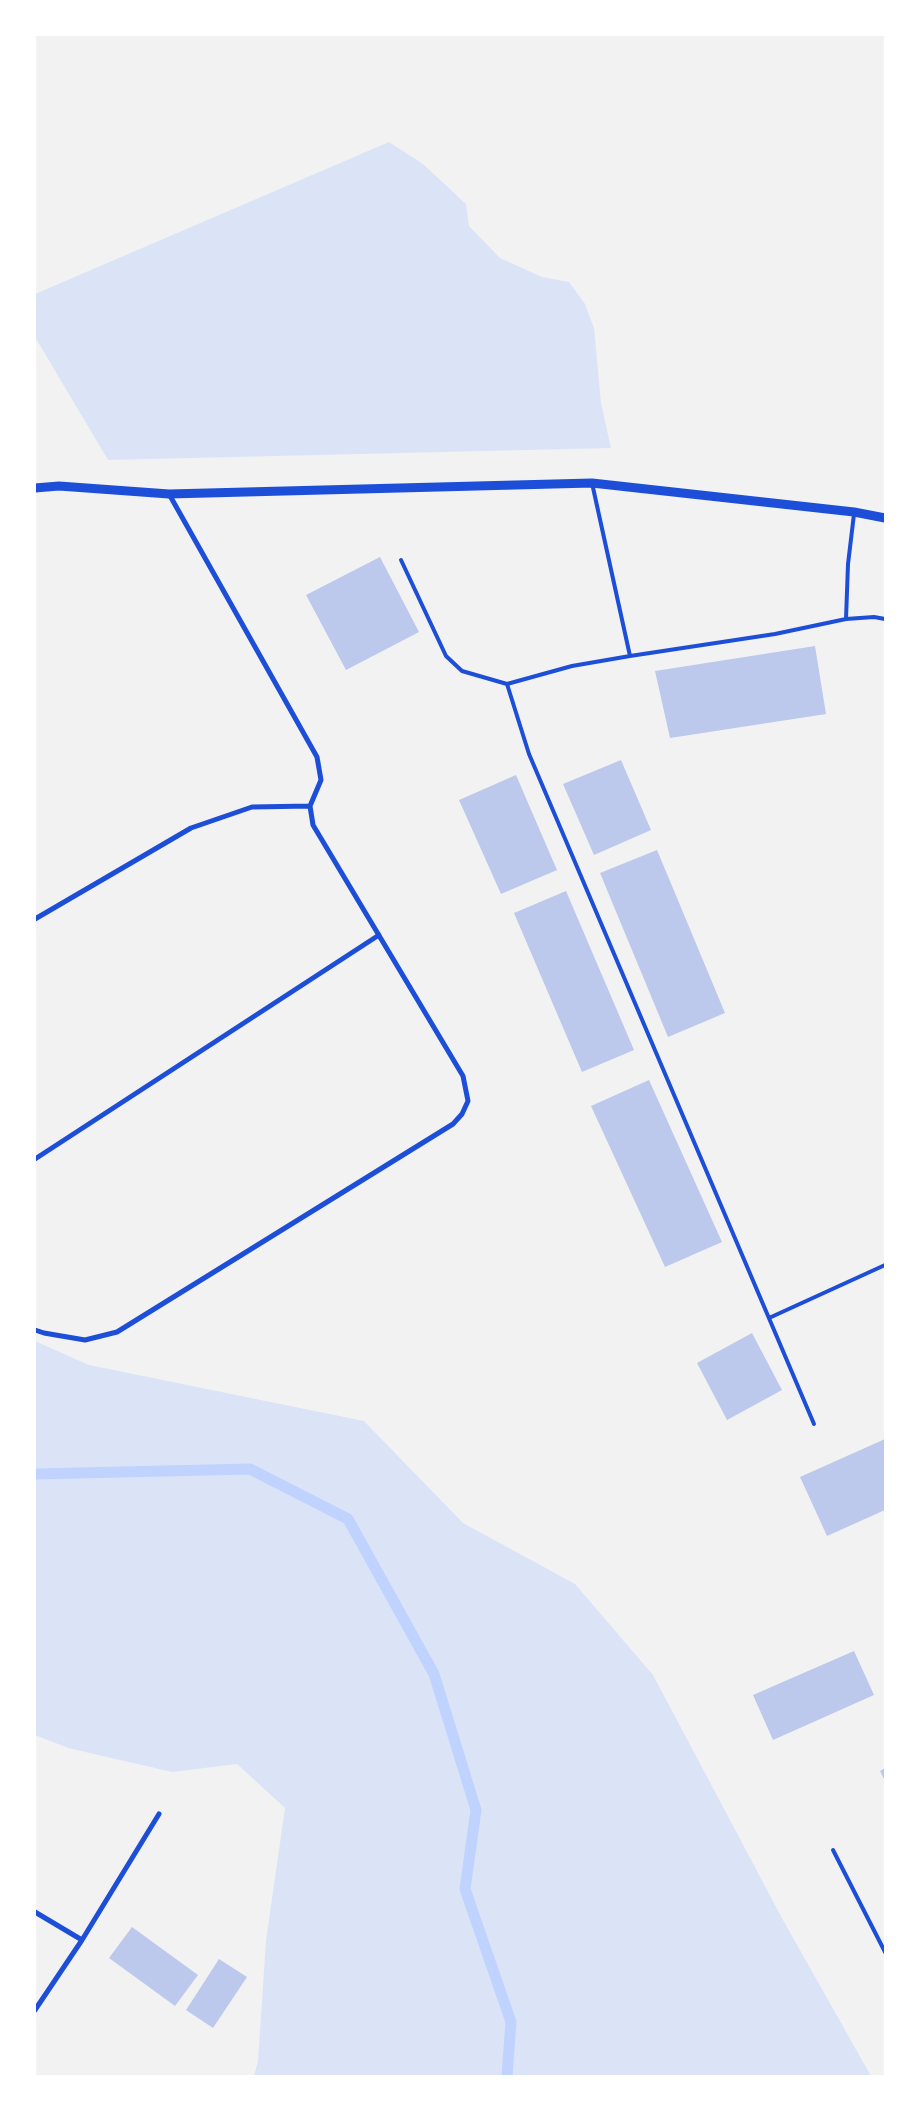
<!DOCTYPE html>
<html>
<head>
<meta charset="utf-8">
<style>
	body { margin:0 }
	#map { position:relative; width:920px; height:2111px; overflow:hidden; background:#f2f2f2; font-family:"Open Sans",sans-serif }
	canvas { display:block }
	.frame { position:absolute; inset:0; border:36px solid #fff; pointer-events:none }
</style>
</head>
<body>
<div id="map">
<canvas width="920" height="2111"></canvas>
<div class="frame"></div>
</div>
<script>
const g = document.querySelector('canvas').getContext('2d');
g.lineJoin = 'round';
function fill(path, color) {
  g.fillStyle = color;
  g.fill(path, 'evenodd');
}
function toPath(rows) {
  const path = new Path2D();
  for (const r of rows) {
    path.moveTo(r[0], r[1]);
    for (let i = 2; i < r.length; i += 2) path.lineTo(r[i], r[i + 1]);
  }
  return path;
}
function stroke(path, color, width, dash) {
  g.strokeStyle = color;
  g.lineWidth = width;
  g.lineCap = dash ? 'butt' : 'round';
  g.setLineDash(dash || []);
  g.stroke(path);
}
fill(toPath([
	[389,142,423,164,466,204,469,226,500,258,542,277,569,282,585,304,594,328,601,403,611,448,108,460,35,337,35,294],
	[35,1341,89,1365,364,1421,463,1523,575,1584,653,1675,783,1920,871,2076,254,2076,258,2061,266,1940,285,1808,237,1764,172,1772,68,1748,35,1735]
]), '#dbe4f7');
stroke(toPath([
	[35,1474,250,1469,348,1519,434,1674,476,1810,465,1889,511,2022,507,2076]
]), '#bfd3fe', 11);
fill(toPath([
	[380,557,419,632,346,670,306,595],
	[815,646,826,714,670,738,655,671],
	[621,760,651,830,594,855,563,784],
	[516,775,557,870,501,894,459,800],
	[657,850,725,1013,668,1037,600,873],
	[566,891,634,1050,582,1072,514,913],
	[649,1080,722,1242,665,1267,591,1106],
	[752,1333,782,1390,727,1420,697,1363],
	[885,1439,885,1510,827,1536,800,1477],
	[854,1651,874,1695,773,1740,753,1695],
	[885,1768,885,1781,880,1771],
	[132,1927,198,1975,175,2006,109,1958],
	[219,1959,247,1977,213,2028,186,2010]
]), '#bdc9ec');
stroke(toPath([
	[592,483,630,656,775,634,846,619,848,564,854,514],
	[401,560,446,656,462,671,507,684,572,666,630,656],
	[846,619,874,617,885,619],
	[507,684,529,754,814,1424],
	[769,1318,885,1265],
	[833,1850,885,1952]
]), '#1d4ed8', 4);
stroke(toPath([
	[35,919,191,828,252,807,310,806],
	[35,1159,379,935],
	[35,1330,44,1333,85,1340,117,1332,453,1124,462,1114,468,1101,463,1076,313,825,310,806,321,780,317,757,169,494],
	[35,1912,82,1940],
	[35,2010,82,1940,159,1814]
]), '#1d4ed8', 5);
stroke(toPath([
	[35,488,59,486,169,494,592,483,854,512,885,518]
]), '#1d4ed8', 9);
</script>
</body>
</html>
